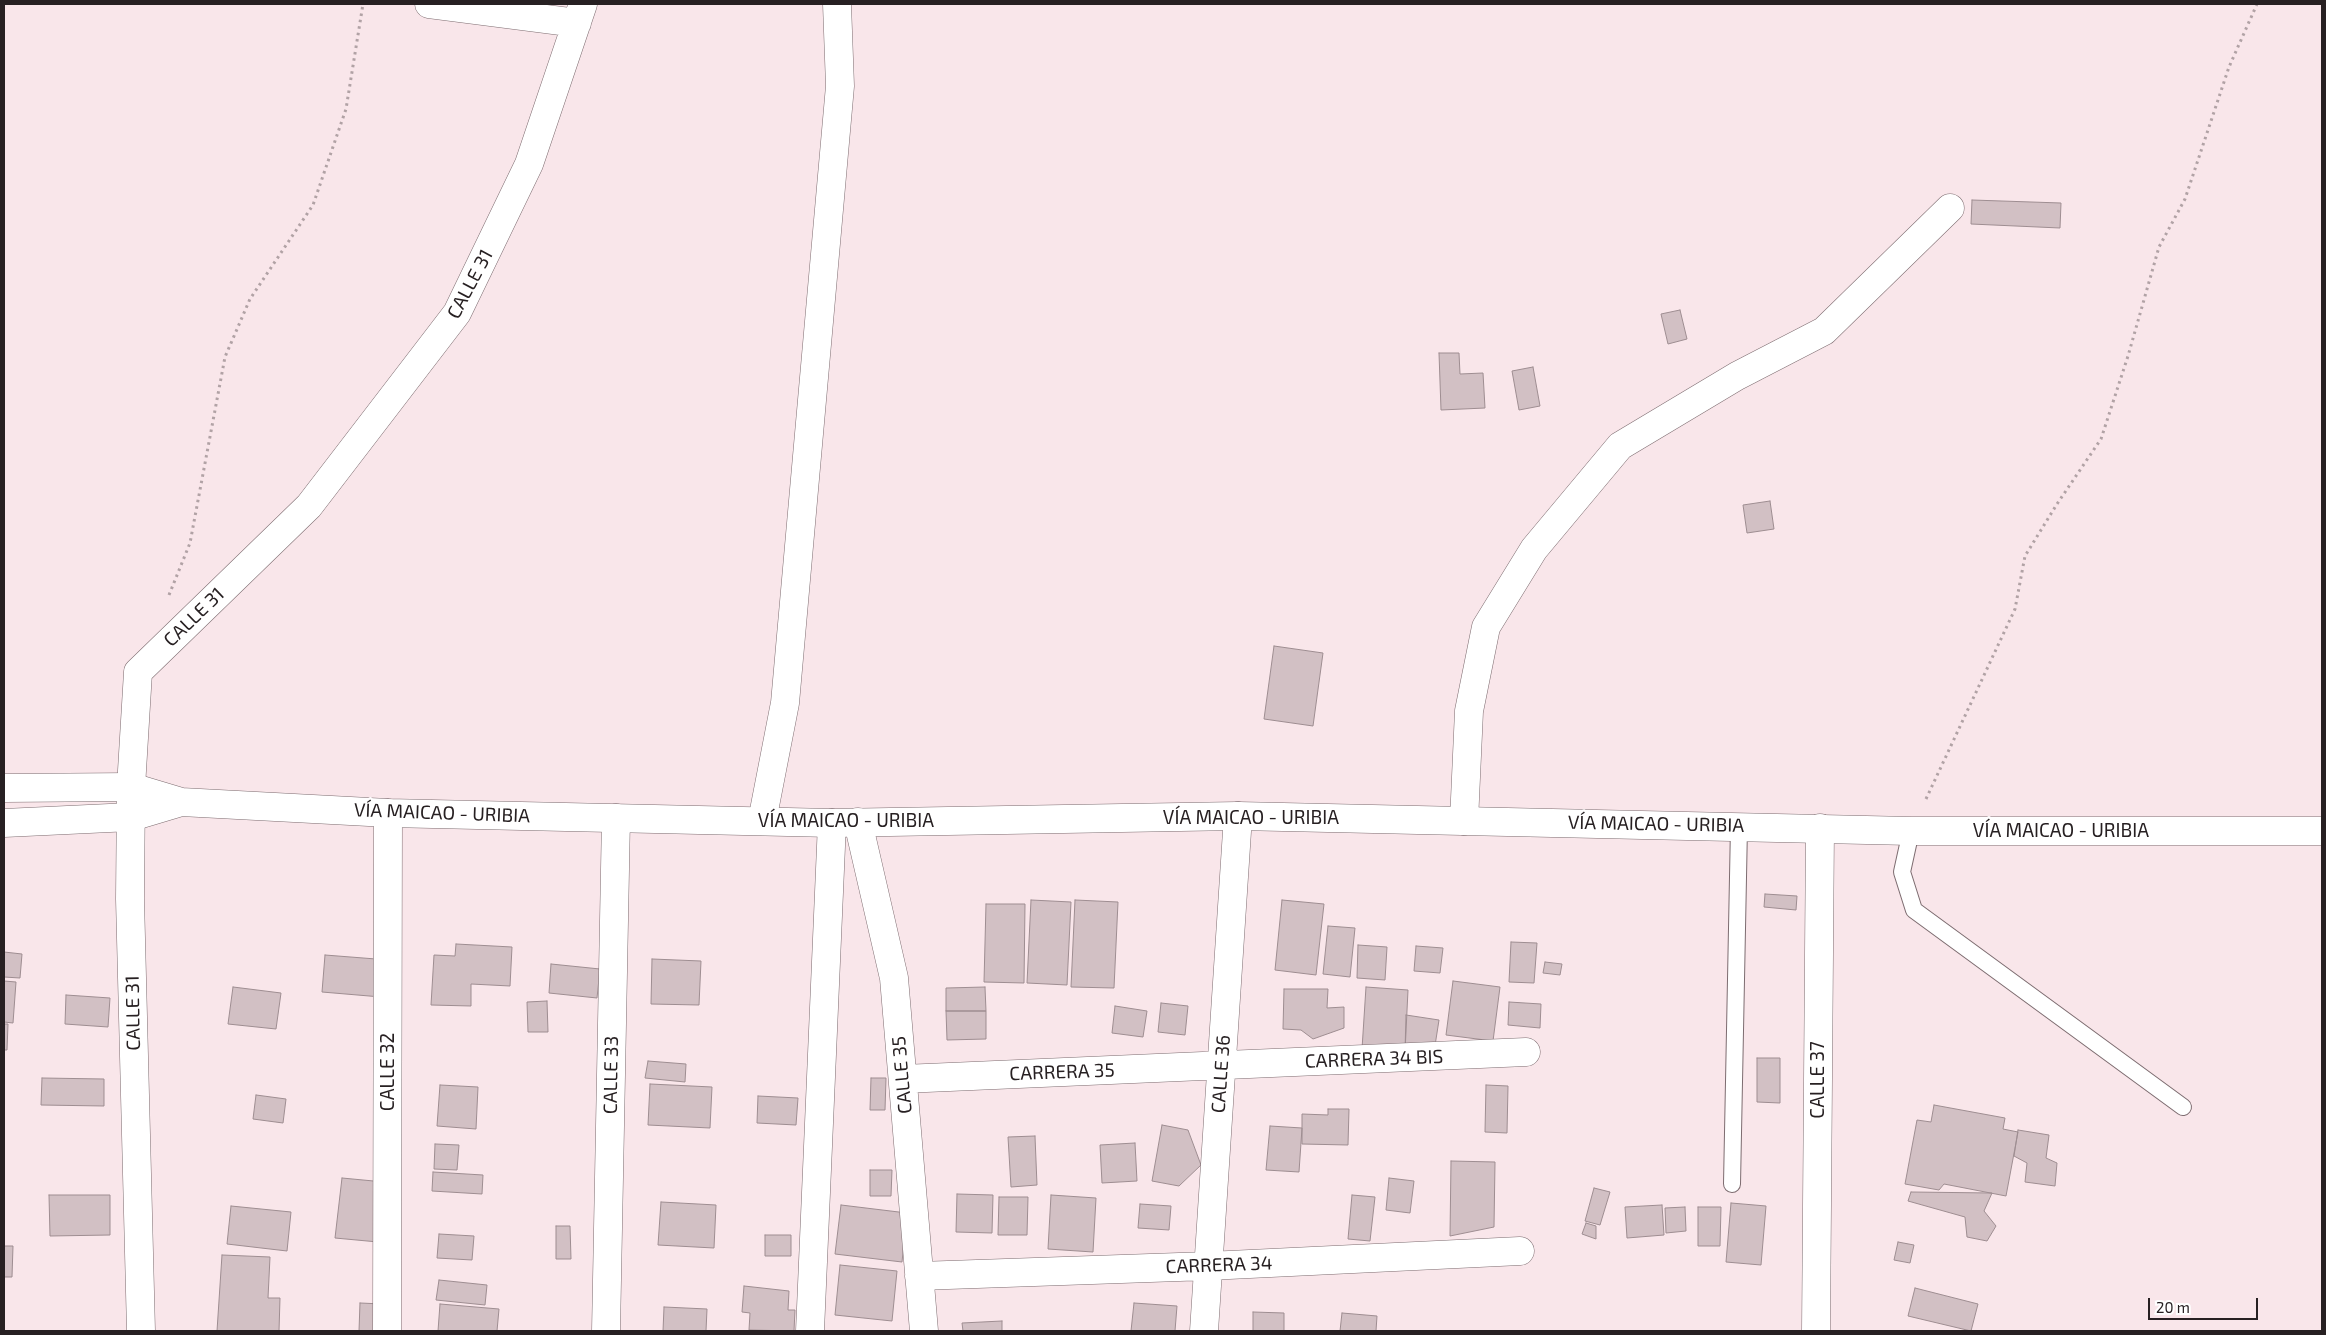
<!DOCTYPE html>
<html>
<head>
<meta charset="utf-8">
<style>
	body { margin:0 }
	#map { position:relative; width:2326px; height:1335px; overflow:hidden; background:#f9e6ea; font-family:"Exo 2",sans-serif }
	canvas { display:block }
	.frame { position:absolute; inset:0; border:5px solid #272022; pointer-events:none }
	.scale { position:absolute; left:2148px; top:1298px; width:110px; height:22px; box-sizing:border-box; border:2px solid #272022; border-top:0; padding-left:6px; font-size:15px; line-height:18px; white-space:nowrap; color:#272022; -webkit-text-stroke:4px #fff; paint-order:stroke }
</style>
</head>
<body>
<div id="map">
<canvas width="2326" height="1335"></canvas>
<div class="frame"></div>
<div class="scale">20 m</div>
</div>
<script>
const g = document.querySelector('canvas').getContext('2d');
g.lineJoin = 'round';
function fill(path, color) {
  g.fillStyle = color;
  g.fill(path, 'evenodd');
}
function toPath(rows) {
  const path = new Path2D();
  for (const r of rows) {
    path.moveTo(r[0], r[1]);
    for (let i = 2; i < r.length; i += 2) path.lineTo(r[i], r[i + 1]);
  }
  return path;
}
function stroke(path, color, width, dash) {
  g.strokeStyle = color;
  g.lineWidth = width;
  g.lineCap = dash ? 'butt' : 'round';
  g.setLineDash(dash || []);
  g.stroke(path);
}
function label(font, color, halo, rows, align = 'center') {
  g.font = font + ' "Exo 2",sans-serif';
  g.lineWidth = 4.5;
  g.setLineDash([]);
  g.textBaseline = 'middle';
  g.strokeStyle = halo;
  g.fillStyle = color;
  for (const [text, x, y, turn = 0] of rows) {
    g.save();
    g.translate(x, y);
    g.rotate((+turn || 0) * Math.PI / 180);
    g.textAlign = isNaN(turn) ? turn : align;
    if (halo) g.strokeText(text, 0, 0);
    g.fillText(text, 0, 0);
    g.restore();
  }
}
const building = toPath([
	[1972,200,2061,203,2060,228,1971,224,1972,200],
	[1680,310,1687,339,1668,344,1661,314,1680,310],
	[1439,353,1459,353,1460,374,1483,373,1485,408,1441,410,1439,353],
	[1533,367,1540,406,1519,410,1512,371,1533,367],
	[1770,501,1774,529,1747,533,1743,505,1770,501],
	[1274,646,1323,653,1313,726,1264,719,1274,646],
	[1765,894,1797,896,1796,910,1764,907,1765,894],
	[1031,900,1071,902,1067,985,1027,983,1031,900],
	[1075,900,1118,902,1114,988,1071,987,1075,900],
	[1282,900,1324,904,1316,975,1275,970,1282,900],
	[986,904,1025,904,1024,983,984,982,986,904],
	[1328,926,1355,928,1350,977,1323,974,1328,926],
	[1511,942,1537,943,1534,983,1509,982,1511,942],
	[456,944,512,947,510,986,471,984,471,1006,431,1005,434,955,455,956,456,944],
	[1358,945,1387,947,1385,980,1357,978,1358,945],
	[1416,946,1443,948,1440,973,1414,971,1416,946],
	[4,952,22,954,20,978,4,977,4,952],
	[325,955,376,959,381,997,322,992,325,955],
	[652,959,701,961,699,1005,651,1004,652,959],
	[1545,962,1562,964,1560,975,1543,973,1545,962],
	[551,964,600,969,597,998,549,993,551,964],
	[4,981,16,982,13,1023,4,1022,4,981],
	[1453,981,1500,987,1493,1041,1446,1035,1453,981],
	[233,987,281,993,276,1029,228,1024,233,987],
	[985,987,986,1011,946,1011,946,988,985,987],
	[1366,987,1408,990,1405,1052,1362,1049,1366,987],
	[1284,989,1328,989,1327,1008,1344,1007,1344,1028,1313,1039,1301,1030,1283,1029,1284,989],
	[66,995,110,998,108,1027,65,1024,66,995],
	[547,1001,548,1032,528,1032,527,1002,547,1001],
	[1509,1002,1541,1004,1540,1028,1508,1025,1509,1002],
	[1161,1003,1188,1006,1185,1035,1158,1032,1161,1003],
	[1115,1006,1147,1011,1143,1037,1112,1033,1115,1006],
	[946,1011,986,1011,986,1039,947,1040,946,1011],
	[1406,1015,1439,1020,1434,1052,1405,1052,1406,1015],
	[4,1024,8,1024,7,1050,4,1050,4,1024],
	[1757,1058,1780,1058,1780,1103,1757,1102,1757,1058],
	[648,1061,686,1064,685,1082,645,1078,648,1061],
	[42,1078,104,1079,104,1106,41,1105,42,1078],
	[871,1078,886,1078,885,1110,870,1110,871,1078],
	[650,1084,712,1087,710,1128,648,1125,650,1084],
	[440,1085,478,1087,476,1129,437,1126,440,1085],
	[1486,1085,1508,1086,1507,1133,1485,1132,1486,1085],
	[256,1095,286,1099,283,1123,253,1119,256,1095],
	[758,1096,798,1098,796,1125,757,1123,758,1096],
	[1934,1105,2005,1118,2003,1129,2018,1132,2006,1196,1944,1184,1939,1190,1905,1184,1917,1120,1931,1122,1934,1105],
	[1328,1109,1349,1109,1348,1145,1302,1144,1302,1114,1328,1115,1328,1109],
	[1162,1125,1188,1130,1201,1165,1179,1186,1152,1181,1162,1125],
	[1270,1126,1302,1128,1299,1172,1266,1170,1270,1126],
	[2018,1130,2049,1135,2046,1158,2057,1163,2055,1186,2025,1182,2027,1163,2014,1156,2018,1130],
	[1035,1136,1037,1185,1011,1187,1008,1137,1035,1136],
	[1135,1143,1137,1181,1102,1183,1100,1145,1135,1143],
	[435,1144,459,1145,457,1170,434,1169,435,1144],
	[1451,1161,1495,1162,1494,1227,1450,1236,1451,1161],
	[870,1170,892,1170,891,1196,870,1196,870,1170],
	[433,1172,483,1175,482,1194,432,1191,433,1172],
	[342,1178,384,1182,378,1242,335,1238,342,1178],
	[1389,1178,1414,1181,1410,1213,1386,1210,1389,1178],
	[1594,1188,1610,1192,1600,1225,1585,1221,1594,1188],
	[1911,1192,1992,1193,1984,1211,1996,1226,1987,1241,1967,1237,1965,1217,1908,1201,1911,1192],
	[957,1194,993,1195,992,1233,956,1232,957,1194],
	[49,1195,110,1195,110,1235,50,1236,49,1195],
	[1051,1195,1096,1198,1093,1252,1048,1249,1051,1195],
	[1352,1195,1375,1197,1370,1241,1348,1239,1352,1195],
	[999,1197,1028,1197,1027,1235,998,1235,999,1197],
	[661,1202,716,1205,714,1248,658,1245,661,1202],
	[1731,1203,1766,1206,1761,1265,1726,1262,1731,1203],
	[1140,1204,1171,1206,1169,1230,1138,1228,1140,1204],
	[841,1205,907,1213,902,1262,835,1254,841,1205],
	[1662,1205,1664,1235,1627,1238,1625,1207,1662,1205],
	[231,1206,291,1212,287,1251,227,1244,231,1206],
	[1685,1207,1686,1231,1666,1233,1665,1208,1685,1207],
	[1698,1207,1721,1207,1720,1246,1698,1246,1698,1207],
	[1586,1223,1596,1226,1596,1239,1582,1234,1586,1223],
	[556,1226,570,1226,571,1259,556,1259,556,1226],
	[439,1234,474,1236,472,1260,437,1258,439,1234],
	[765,1235,791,1235,791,1256,765,1256,765,1235],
	[1898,1242,1914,1245,1910,1263,1894,1260,1898,1242],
	[4,1246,13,1246,12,1277,4,1277,4,1246],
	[222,1255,270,1257,268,1298,280,1298,279,1331,217,1331,222,1255],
	[840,1265,897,1271,892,1321,835,1315,840,1265],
	[439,1280,487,1285,485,1305,436,1300,439,1280],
	[744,1286,789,1291,788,1310,795,1310,794,1331,749,1330,750,1313,742,1312,744,1286],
	[1915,1288,1978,1304,1971,1331,1908,1316,1915,1288],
	[360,1303,382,1304,380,1331,359,1331,360,1303],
	[1134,1303,1177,1306,1175,1331,1131,1331,1134,1303],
	[440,1304,499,1309,497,1331,438,1331,440,1304],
	[664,1307,707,1309,706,1331,663,1331,664,1307],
	[1253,1312,1284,1313,1284,1331,1253,1331,1253,1312],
	[1342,1313,1377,1316,1376,1331,1340,1331,1342,1313],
	[1002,1321,1002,1331,963,1331,962,1323,1002,1321]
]);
fill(building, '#d2c0c4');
stroke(building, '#9e8d91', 1);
const lane = toPath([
	[1911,831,1902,872,1914,910,2183,1107],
	[1732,1184,1739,826]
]);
const street = toPath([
	[429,4,577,23],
	[762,821,785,703,840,86,837,4],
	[1464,821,1469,711,1486,627,1534,549,1620,446,1737,376,1824,331,1950,208],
	[858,822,894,978,924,1331],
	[903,1079,1526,1052],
	[919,1276,1208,1266,1520,1251],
	[141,1331,130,899,131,787,138,672,309,506,457,313,529,164,583,4],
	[387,1331,388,813],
	[606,1331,616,818],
	[810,1331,832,823],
	[1204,1331,1238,816],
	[1816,1331,1820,828]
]);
const secondary = toPath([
	[4,788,131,787,181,802,388,813,832,823,1238,816,1911,831,2322,831],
	[4,823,131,817,181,802]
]);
stroke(lane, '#7d6c70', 18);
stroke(street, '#7d6c70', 29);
stroke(secondary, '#7d6c70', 29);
stroke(toPath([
	[169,595,190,543,225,357,250,299,313,205,346,109,363,4],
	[1926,799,2015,609,2025,556,2057,504,2101,439,2128,356,2159,247,2185,199,2229,67,2257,4]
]), '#b1a2a5', 3, [2.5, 4]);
stroke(lane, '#fff', 16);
stroke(street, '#fff', 28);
stroke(secondary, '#fff', 28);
label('19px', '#272022', '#fff', [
	["CALLE 31",470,284,-62],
	["CALLE 31",194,617,-44],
	["VÍA MAICAO - URIBIA",442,813,2],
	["VÍA MAICAO - URIBIA",1251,818],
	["VÍA MAICAO - URIBIA",846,821],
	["VÍA MAICAO - URIBIA",1656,824,1],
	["VÍA MAICAO - URIBIA",2061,831],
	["CALLE 31",133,1013,-91],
	["CARRERA 34 BIS",1374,1059,-2],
	["CALLE 32",388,1072,-90],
	["CARRERA 35",1062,1072,-2],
	["CALLE 36",1221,1074,-86],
	["CALLE 33",611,1075,-89],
	["CALLE 35",902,1075,-95],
	["CALLE 37",1818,1080,-90],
	["CARRERA 34",1219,1265,-2]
]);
</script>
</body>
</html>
